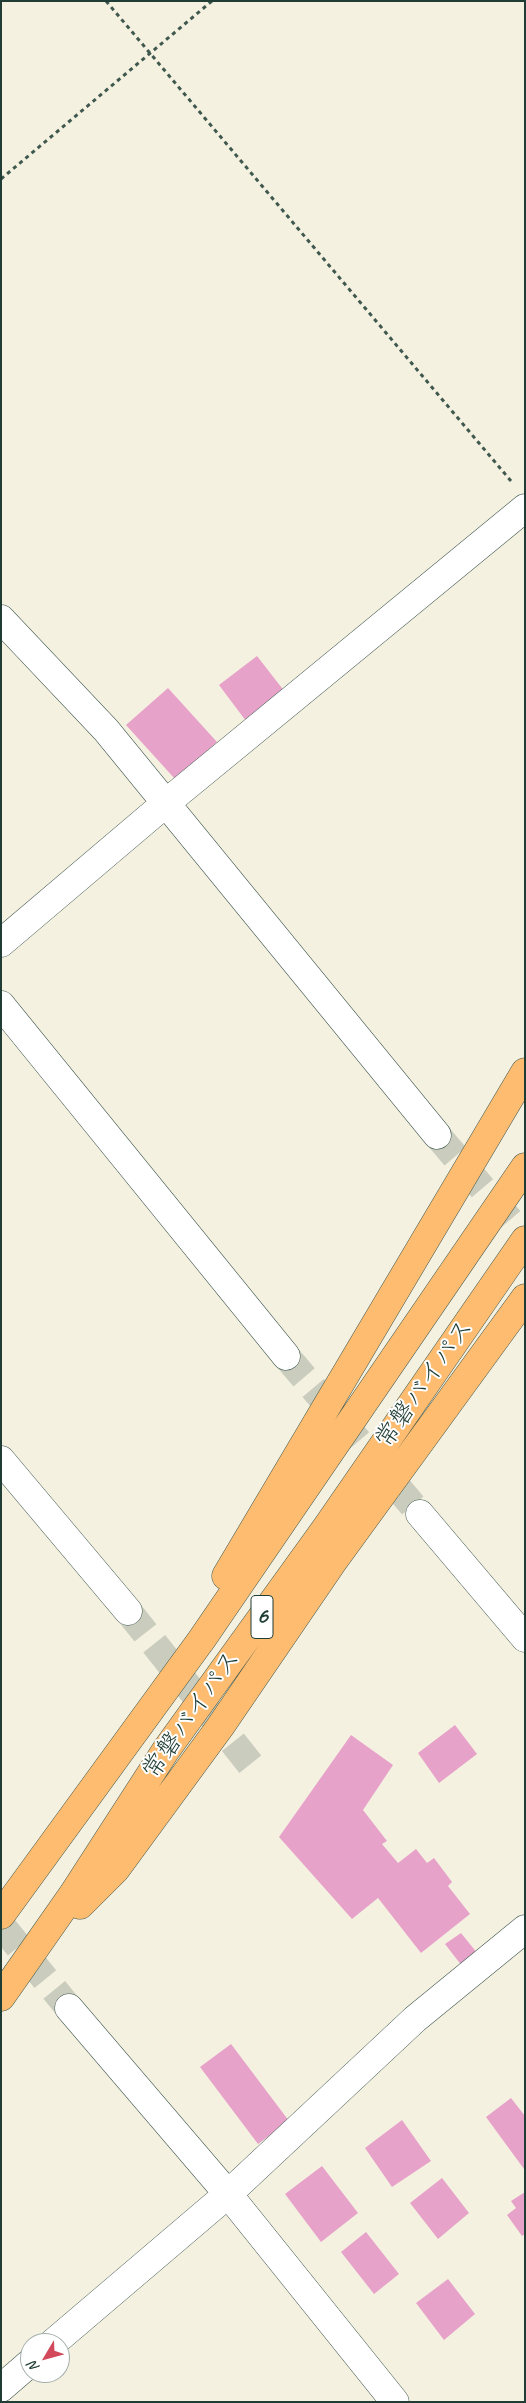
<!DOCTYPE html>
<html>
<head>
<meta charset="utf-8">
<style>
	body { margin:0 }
	#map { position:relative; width:526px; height:2403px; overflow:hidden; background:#f5f1e1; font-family:Caveat,sans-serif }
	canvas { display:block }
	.frame { position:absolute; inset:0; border:2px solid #1f3d34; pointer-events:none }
	.north { position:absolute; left:20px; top:2333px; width:50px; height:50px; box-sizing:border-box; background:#fff; border:1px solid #a5b1ae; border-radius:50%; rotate:233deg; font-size:14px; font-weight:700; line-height:20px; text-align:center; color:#1f3d34 }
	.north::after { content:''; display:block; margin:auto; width:18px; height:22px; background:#d1495b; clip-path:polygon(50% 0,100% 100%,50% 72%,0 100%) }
</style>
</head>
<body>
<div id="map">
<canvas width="526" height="2403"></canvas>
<div class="frame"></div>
<div class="north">N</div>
</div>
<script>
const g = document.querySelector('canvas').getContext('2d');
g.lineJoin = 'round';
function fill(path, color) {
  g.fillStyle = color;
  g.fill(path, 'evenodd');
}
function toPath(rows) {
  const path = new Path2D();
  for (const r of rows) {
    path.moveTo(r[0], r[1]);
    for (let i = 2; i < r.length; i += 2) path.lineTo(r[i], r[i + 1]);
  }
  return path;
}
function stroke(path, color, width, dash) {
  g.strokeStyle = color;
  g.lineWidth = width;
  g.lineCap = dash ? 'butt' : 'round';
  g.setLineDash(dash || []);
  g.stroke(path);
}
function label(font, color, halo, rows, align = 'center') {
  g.font = font + ' Caveat,"Klee One",sans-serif';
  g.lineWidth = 4;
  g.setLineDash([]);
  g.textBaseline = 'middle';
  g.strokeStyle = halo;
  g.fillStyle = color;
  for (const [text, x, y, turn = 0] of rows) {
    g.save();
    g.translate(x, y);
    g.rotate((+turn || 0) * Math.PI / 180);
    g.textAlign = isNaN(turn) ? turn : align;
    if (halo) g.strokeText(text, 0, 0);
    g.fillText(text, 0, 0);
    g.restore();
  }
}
fill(toPath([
	[257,656,285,692,246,721,219,685],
	[168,688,217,742,175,779,126,725],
	[455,1725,477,1754,439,1783,418,1753],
	[351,1735,393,1765,363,1810,387,1841,382,1844,398,1863,416,1849,427,1863,434,1858,452,1882,448,1886,470,1914,421,1953,378,1898,352,1919,279,1837],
	[461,1933,478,1954,462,1966,445,1944],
	[231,2044,289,2121,258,2144,200,2067],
	[511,2098,525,2116,524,2169,486,2117],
	[402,2120,431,2161,392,2187,365,2148],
	[322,2166,358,2213,321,2242,285,2194],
	[442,2178,469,2213,438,2239,410,2203],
	[525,2192,525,2234,522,2236,507,2215,516,2208,511,2201],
	[366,2232,399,2274,374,2294,341,2252],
	[448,2279,475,2314,444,2340,416,2303]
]), '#e6a2c9');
stroke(toPath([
	[437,1135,525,1238],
	[286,1356,420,1514],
	[128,1611,259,1775],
	[1,1925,69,2008]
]), '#cacdbe', 28, [28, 14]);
const minor = toPath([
	[1,619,106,730,437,1135],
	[1,943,166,803,525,508],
	[1,1005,286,1356],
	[1,1460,128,1611],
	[420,1514,525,1638],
	[69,2008,228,2194,395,2402],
	[53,2343,228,2194,415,2019,525,1929],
	[1,2388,30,2363]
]);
const highway = toPath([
	[226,1576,525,1072],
	[80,1905,116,1869,220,1727,332,1563,525,1298],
	[1,1915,202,1639,525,1167],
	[1,1997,73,1894,166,1750,326,1528,525,1240]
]);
stroke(minor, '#3f584e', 29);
stroke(highway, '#3f584e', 29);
stroke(toPath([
	[106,1,511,481],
	[1,179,212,1]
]), '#3f584e', 3, [4, 4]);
stroke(minor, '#fff', 28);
stroke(highway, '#fdbc70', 28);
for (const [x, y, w] of [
	[262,1617,22]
]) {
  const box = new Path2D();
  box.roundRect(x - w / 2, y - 21.5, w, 43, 4);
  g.fillStyle = '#fff';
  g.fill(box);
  stroke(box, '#1f3d34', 1);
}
label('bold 24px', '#1f3d34', null, [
	["6",262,1617]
]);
label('25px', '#1f3d34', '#fff', [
	["常磐バイパス",425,1384,-55],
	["常磐バイパス",192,1715,-55]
]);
</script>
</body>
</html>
